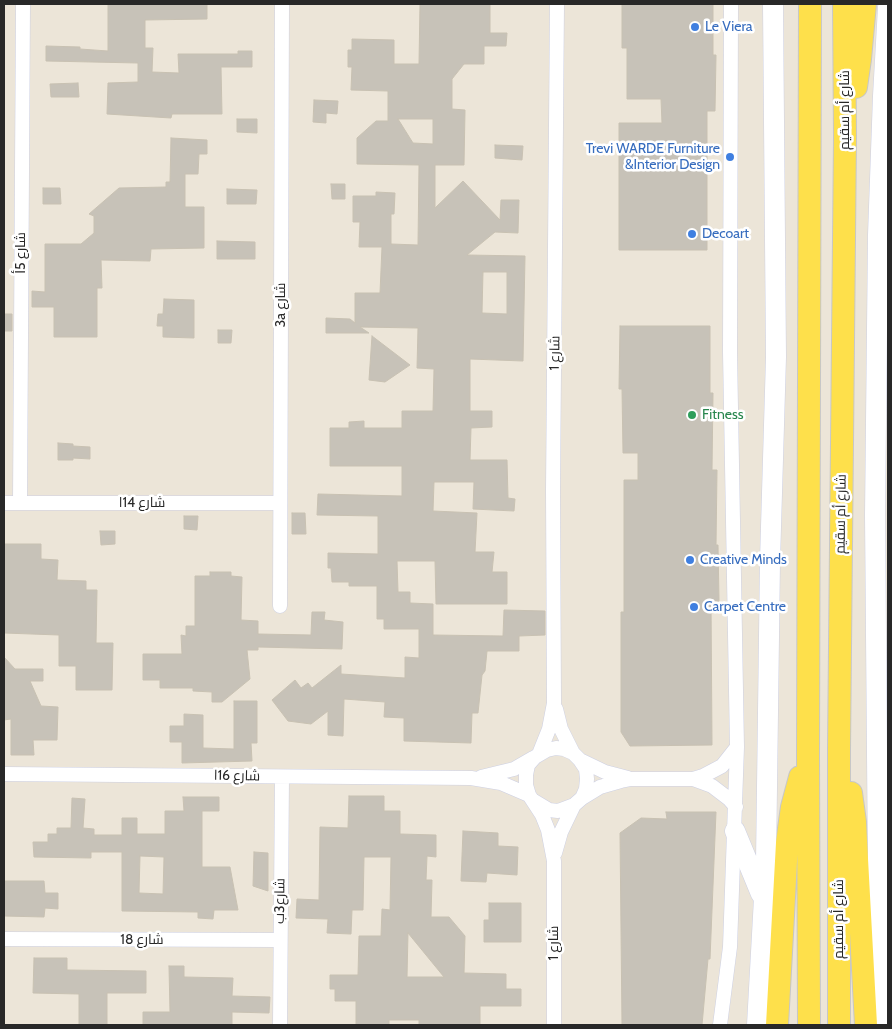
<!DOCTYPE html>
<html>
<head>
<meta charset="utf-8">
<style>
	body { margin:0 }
	#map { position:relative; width:892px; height:1029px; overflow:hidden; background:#ece5d8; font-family:Cabin,sans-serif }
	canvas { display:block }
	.frame { position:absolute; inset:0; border:5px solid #282828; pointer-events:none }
</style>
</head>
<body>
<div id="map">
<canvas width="892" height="1029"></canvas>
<div class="frame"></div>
</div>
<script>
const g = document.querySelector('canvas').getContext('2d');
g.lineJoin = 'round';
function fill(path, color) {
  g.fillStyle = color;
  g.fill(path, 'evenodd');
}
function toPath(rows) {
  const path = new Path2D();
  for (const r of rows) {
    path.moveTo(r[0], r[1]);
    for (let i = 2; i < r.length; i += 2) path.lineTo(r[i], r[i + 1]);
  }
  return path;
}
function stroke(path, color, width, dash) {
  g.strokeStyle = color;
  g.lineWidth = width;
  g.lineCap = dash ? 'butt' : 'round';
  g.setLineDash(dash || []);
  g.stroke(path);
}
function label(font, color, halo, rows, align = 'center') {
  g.font = font + ' Cabin,Cairo,sans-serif';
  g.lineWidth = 5;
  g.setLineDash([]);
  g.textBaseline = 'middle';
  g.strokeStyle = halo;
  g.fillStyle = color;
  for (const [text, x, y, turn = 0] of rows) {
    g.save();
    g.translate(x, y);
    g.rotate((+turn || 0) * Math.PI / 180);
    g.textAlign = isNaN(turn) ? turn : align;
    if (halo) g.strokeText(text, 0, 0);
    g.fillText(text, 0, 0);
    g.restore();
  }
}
const building = toPath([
	[108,4,207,4,207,19,145,20,145,48,153,48,152,72,179,73,178,54,238,54,238,51,252,51,252,67,221,67,222,114,172,114,171,118,107,114,108,83,138,82,138,63,46,61,46,46,80,47,80,49,108,51,108,4],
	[420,4,490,4,490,33,507,33,506,46,484,46,484,64,464,64,452,79,452,109,465,110,464,165,435,165,435,208,463,181,500,220,501,200,519,200,518,233,495,232,467,255,525,256,523,361,470,359,470,411,492,411,492,427,471,428,470,460,507,460,508,498,515,499,514,511,473,509,474,482,434,482,433,511,477,513,475,552,494,552,492,572,507,572,507,604,436,604,435,561,397,561,398,592,410,592,410,603,433,604,433,635,503,636,504,610,545,611,545,635,519,636,519,651,487,651,485,671,482,675,478,713,472,713,471,743,404,741,404,718,384,717,385,702,344,699,343,736,328,735,328,711,311,724,288,721,272,700,295,680,301,688,308,683,312,688,341,665,341,674,405,678,405,657,419,658,419,629,384,629,384,619,377,619,377,586,349,586,349,582,332,582,331,568,328,568,328,553,378,554,378,516,317,515,318,494,402,496,402,466,330,466,330,428,349,428,349,422,364,421,364,428,402,428,402,411,433,411,434,369,417,368,418,328,360,327,369,333,326,333,326,318,350,319,355,323,355,293,380,293,382,247,359,247,360,222,353,222,353,196,376,196,376,192,395,193,394,214,391,214,391,244,418,245,419,165,357,164,357,138,376,121,388,121,388,91,351,90,352,67,348,67,348,50,352,50,352,39,394,40,394,64,419,64,420,4],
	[398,119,433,119,433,144,413,143,398,119],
	[483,272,507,272,507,314,482,313,483,272],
	[622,4,713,4,713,55,716,55,715,111,707,111,707,250,619,250,619,123,662,123,661,99,627,99,627,48,622,48,622,4],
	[78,83,79,97,51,97,50,84,78,83],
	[314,100,338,101,337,114,326,113,326,123,313,122,314,100],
	[237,119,257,119,257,133,237,132,237,119],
	[171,138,207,140,207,154,199,154,198,174,185,174,185,207,204,207,204,248,151,249,150,261,101,260,102,288,97,288,97,337,54,337,54,307,32,307,32,291,45,292,45,244,81,244,94,233,94,216,89,214,119,188,166,187,166,182,170,182,171,138],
	[495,145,523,146,522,160,495,158,495,145],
	[331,184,345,184,345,199,332,199,331,184],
	[43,188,60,188,61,204,43,204,43,188],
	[227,189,257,190,256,204,227,204,227,189],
	[217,241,255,242,255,259,217,259,217,241],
	[164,299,194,300,194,338,163,337,163,326,157,326,158,314,163,314,164,299],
	[4,314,12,314,12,331,4,331,4,314],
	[620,326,710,326,710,393,713,393,712,470,717,470,716,545,718,545,719,601,711,601,712,745,630,746,621,732,621,612,624,612,624,480,638,480,638,453,623,453,622,389,619,389,620,326],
	[218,330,232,330,231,343,218,343,218,330],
	[372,336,410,365,385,382,369,380,372,336],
	[58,443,73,444,73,446,90,447,90,459,73,458,73,460,58,460,58,443],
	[292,513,305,513,306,534,292,534,292,513],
	[184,516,198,516,197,530,184,529,184,516],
	[100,531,115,531,115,544,101,545,100,531],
	[4,544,41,544,41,559,58,560,57,580,86,581,86,590,97,590,96,643,113,643,112,690,76,690,76,666,59,666,59,635,4,633,4,544],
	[210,572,231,572,231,576,242,577,241,620,258,621,258,634,311,635,312,612,325,612,324,620,343,622,342,649,258,647,258,650,247,650,250,679,222,702,212,702,212,692,193,691,193,688,160,688,160,680,143,680,143,654,182,654,181,635,186,636,186,626,195,626,195,576,210,576,210,572],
	[4,657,15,669,43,669,43,681,30,681,41,706,58,707,57,740,33,740,34,755,11,755,11,719,4,720,4,657],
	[234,701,257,701,257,743,251,743,252,761,182,763,182,742,170,742,170,726,184,726,184,714,203,715,203,748,234,749,234,701],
	[349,796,384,796,384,811,400,811,400,834,436,835,436,857,427,856,426,880,432,880,431,917,449,917,465,936,464,973,506,974,506,989,521,989,521,1006,480,1006,480,1025,419,1025,419,1020,389,1020,389,1025,356,1025,356,1001,335,1001,335,989,330,989,330,975,358,975,359,936,381,936,382,909,390,910,391,857,364,857,363,910,352,910,351,934,327,933,328,919,296,918,297,899,319,900,320,827,348,828,349,796],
	[408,933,444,977,407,977,408,933],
	[183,797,219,797,219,811,202,811,202,867,230,867,238,910,214,910,213,919,198,918,198,912,122,911,122,852,91,852,91,858,34,857,33,842,48,842,48,834,57,834,57,828,71,828,72,798,85,799,83,828,94,829,94,835,122,835,122,818,137,818,137,834,165,834,165,811,184,811,183,797],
	[140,856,164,857,163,894,139,893,140,856],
	[666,812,716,812,710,959,708,959,702,1025,622,1025,620,833,641,818,667,819,666,812],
	[463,831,498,833,498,846,518,847,517,875,487,873,486,882,461,881,463,831],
	[254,852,268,853,268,891,253,886,254,852],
	[4,881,44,881,45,893,58,893,58,909,45,908,44,917,4,916,4,881],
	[489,903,521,903,521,942,484,942,484,920,489,920,489,903],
	[34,958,67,958,67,970,146,971,146,993,107,993,107,1025,79,1025,79,994,33,993,34,958],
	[169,966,184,966,184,977,233,978,232,996,270,997,269,1013,232,1012,232,1025,143,1025,143,1012,170,1012,169,966]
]);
fill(building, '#c7c2b8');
stroke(building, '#c8c1b2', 1);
const street = toPath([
	[4,503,280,503],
	[20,503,23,4],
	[280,606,282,4],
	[556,709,561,729,573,753],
	[539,754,549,729,554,703,553,490,557,4],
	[580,760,605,772,628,778],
	[4,774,471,778,501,783,529,795],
	[481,777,514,769,533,758],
	[693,779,712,786,729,799,736,807],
	[582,798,600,787,621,781,631,779,693,779,703,776,722,766,737,747],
	[534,801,549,810,558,811,574,805,582,798,586,789,587,779,586,769,580,760,573,753,564,749,556,748,547,750,535,757,528,765,526,775,526,785,529,795,542,815,548,830,554,861,554,1025],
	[555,853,561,832,574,805],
	[4,939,280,940],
	[280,1025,282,777],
	[720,1025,730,947,737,747,730,352,731,4]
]);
const secondary = toPath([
	[735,831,761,894],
	[757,1025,766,862,770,561,776,357,773,4],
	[878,1025,879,993,875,515,878,235,883,96,888,7]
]);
const primary = toPath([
	[856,87,860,59,865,4],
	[851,793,855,822,866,1025],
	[777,1025,787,843,792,807,800,777],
	[809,1025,808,755,810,4],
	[839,1025,839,749,845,137,844,4]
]);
stroke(street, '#cdd0e3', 15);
stroke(secondary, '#cdd0e3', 21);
stroke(primary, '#c7c7c7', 24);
stroke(street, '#fff', 14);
stroke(secondary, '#fff', 20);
stroke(primary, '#fee04b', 22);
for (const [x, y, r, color] of [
	[695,27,5,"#3f7fe0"],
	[730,157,5,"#3f7fe0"],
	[692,234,5,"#3f7fe0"],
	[692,415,5,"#2e9e5b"],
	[690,560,5,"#3f7fe0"],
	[694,607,5,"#3f7fe0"]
]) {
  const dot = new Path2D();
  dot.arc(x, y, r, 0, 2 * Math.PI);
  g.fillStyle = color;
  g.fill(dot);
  stroke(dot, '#fff', 2);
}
label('14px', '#366cbe', '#fff', [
	["Le Viera",705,27],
	["Trevi WARDE Furniture",720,149,"right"],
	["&Interior Design",720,165,"right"],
	["Decoart",702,234],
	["Creative Minds",700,560],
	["Carpet Centre",704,607]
], 'left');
label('14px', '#282828', '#fff', [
	["شارع أم سقيم",845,110,-90],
	["شارع 5أ",21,253,-90],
	["3a شارع",281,305,-90],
	["شارع 1",555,353,-89],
	["شارع 14ا",142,503],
	["شارع أم سقيم",841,514,-89],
	["شارع 16ا",237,776,1],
	["شارع3ب",280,901,-89],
	["شارع أم سقيم",839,919,-90],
	["شارع 18",142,940],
	["شارع 1",554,943,-90]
]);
label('14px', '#27864d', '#fff', [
	["Fitness",702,415]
], 'left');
</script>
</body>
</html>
